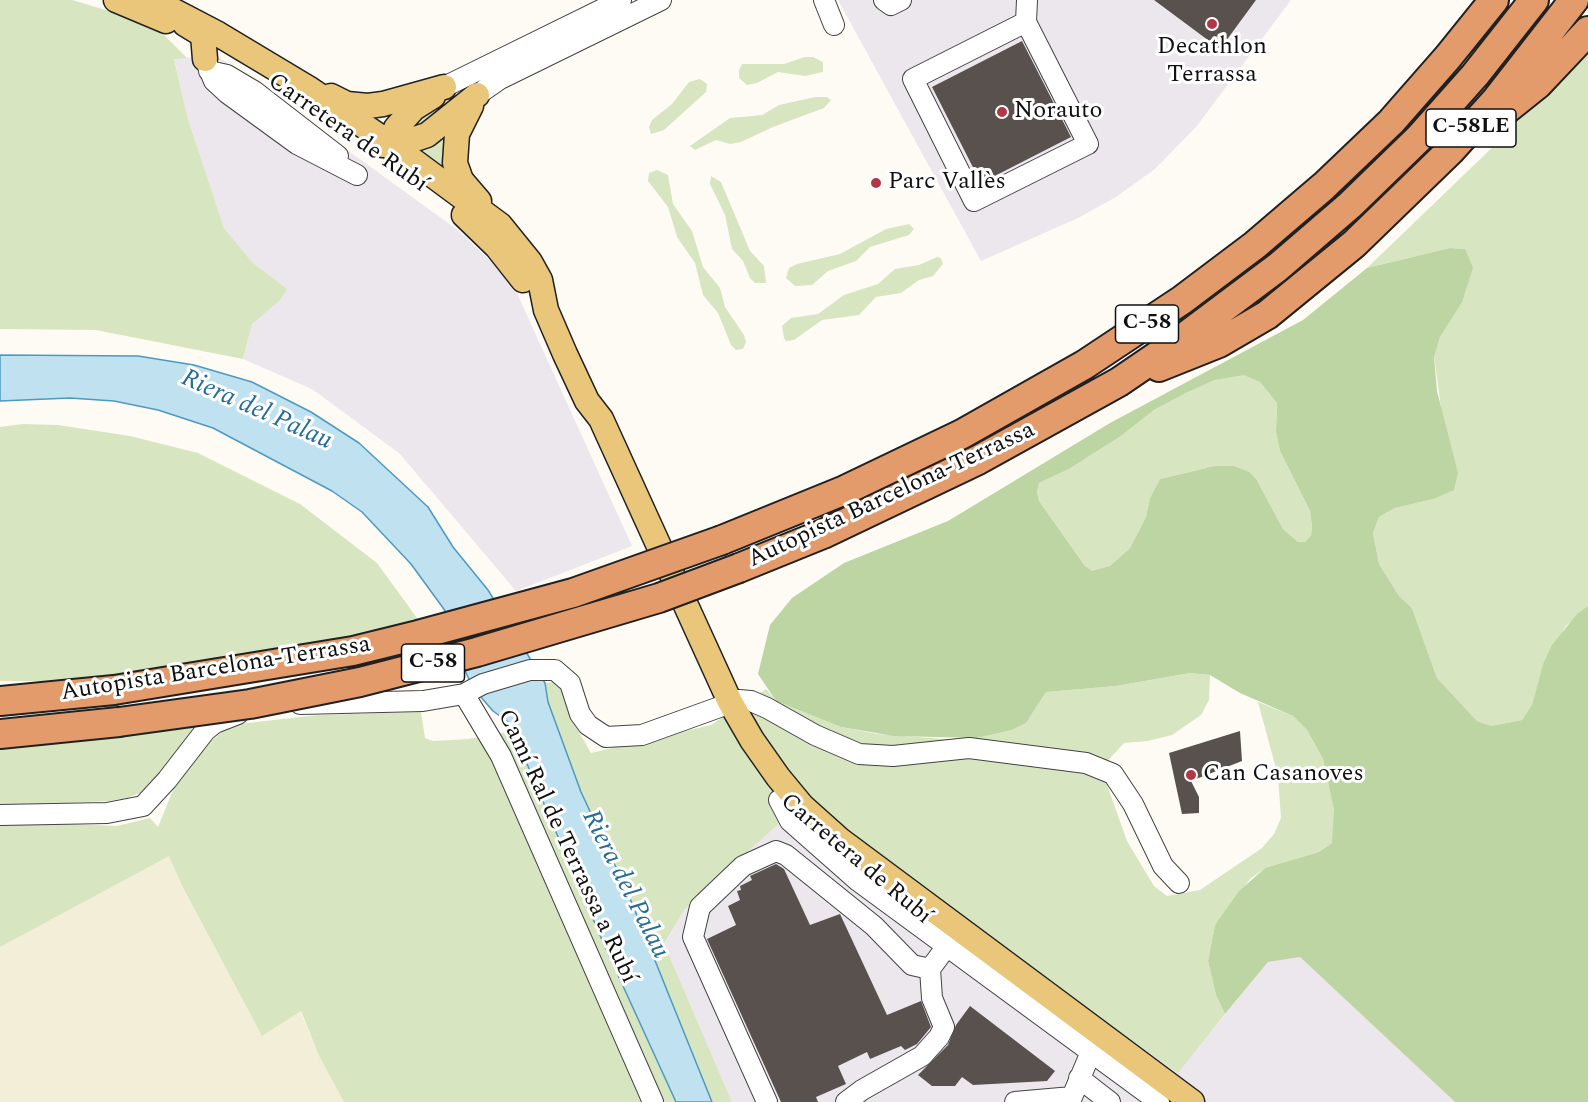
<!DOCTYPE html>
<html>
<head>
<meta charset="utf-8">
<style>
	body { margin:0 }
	canvas { display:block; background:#fefbf5 }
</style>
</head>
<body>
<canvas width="1588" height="1102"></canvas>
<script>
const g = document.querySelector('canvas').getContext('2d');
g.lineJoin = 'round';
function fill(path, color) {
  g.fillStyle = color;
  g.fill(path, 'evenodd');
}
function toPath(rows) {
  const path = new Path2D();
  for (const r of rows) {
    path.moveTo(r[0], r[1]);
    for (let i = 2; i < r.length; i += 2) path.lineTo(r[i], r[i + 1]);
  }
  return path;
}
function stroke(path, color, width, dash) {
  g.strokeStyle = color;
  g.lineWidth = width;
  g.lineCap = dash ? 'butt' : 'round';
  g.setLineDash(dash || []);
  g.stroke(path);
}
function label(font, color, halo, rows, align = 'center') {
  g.font = font + ' Spectral,serif';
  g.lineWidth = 6;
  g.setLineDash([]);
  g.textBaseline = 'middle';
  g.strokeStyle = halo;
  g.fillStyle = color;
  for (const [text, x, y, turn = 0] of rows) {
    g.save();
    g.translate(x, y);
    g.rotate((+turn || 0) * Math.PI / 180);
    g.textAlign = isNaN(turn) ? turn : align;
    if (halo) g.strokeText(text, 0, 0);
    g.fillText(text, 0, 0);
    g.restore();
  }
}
fill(toPath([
	[838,0,1291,0,1196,127,1155,169,1116,197,1078,218,981,261],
	[219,57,459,231,511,280,632,546,516,591,400,454,312,389,243,359,252,324,287,289,252,262,224,228,188,119,174,58],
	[805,800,1178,1072,1268,962,1300,957,1455,1102,732,1102,664,945,685,909]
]), '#ece6ed');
fill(toPath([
	[169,855,183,889,262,1036,300,1011,319,1056,344,1102,0,1102,0,947]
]), '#f2eed7');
fill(toPath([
	[0,0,72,0,133,18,163,34,187,58,174,59,188,119,224,228,252,262,287,289,280,300,252,324,243,359,96,330,0,329],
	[1588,44,1588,606,1566,626,1543,664,1532,706,1522,720,1491,726,1477,721,1437,678,1412,608,1399,596,1379,564,1373,533,1379,517,1395,508,1433,499,1441,408,1434,356,1440,337,1449,321,1465,249,1450,248,1367,268,1498,142],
	[805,57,813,57,823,62,823,72,805,76,778,72,757,83,747,85,739,78,739,70,742,64,784,64],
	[700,79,707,84,706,92,664,130,651,134,649,127,652,120,672,104,689,82],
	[465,89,423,130,407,125,442,101],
	[815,97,827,97,831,100,824,108,773,127,741,142,730,144,716,140,695,150,690,146,730,118,762,115,779,105],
	[445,132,450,180,416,149],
	[657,170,668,175,673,204,692,231,703,267,720,288,725,307,744,335,746,342,743,349,736,350,731,345,718,313,703,295,695,263,677,237,668,207,648,181,649,173],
	[711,176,721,182,750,251,764,266,766,283,755,283,750,278,743,261,732,249,725,215,710,184],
	[909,224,914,229,909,235,870,247,856,261,828,271,812,285,795,286,786,278,789,268,797,264,840,254,886,229],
	[937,257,941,258,943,264,933,276,919,280,901,293,876,297,859,315,822,320,794,340,786,341,784,338,782,326,791,318,818,314,844,295,878,284,895,269,919,265],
	[1244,374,1260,382,1277,403,1276,432,1280,451,1310,511,1312,526,1311,535,1305,542,1298,542,1283,529,1260,487,1206,468,1160,479,1150,498,1146,517,1130,548,1110,566,1092,572,1085,566,1039,501,1037,492,1039,483,1069,469,1121,436,1154,410,1186,393,1215,380],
	[23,424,58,425,130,436,198,453,300,504,377,563,420,622,315,645,95,681,0,681,0,427],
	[1190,673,1210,675,1209,700,1201,715,1172,735,1148,741,1124,743,1101,768,1127,841,1154,886,1167,896,1200,890,1262,848,1274,834,1281,818,1278,776,1258,702,1293,716,1307,730,1323,759,1334,810,1335,827,1332,843,1319,852,1265,868,1250,879,1215,925,1208,961,1216,995,1225,1014,1178,1073,965,923,805,800,685,909,664,944,732,1102,712,1102,627,891,581,792,540,684,553,682,559,686,575,725,591,753,711,725,766,689,776,701,841,727,878,734,945,739,977,738,1012,730,1026,723,1046,692,1116,686],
	[421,712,425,738,433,741,468,739,513,731,602,940,676,1102,344,1102,319,1056,301,1011,262,1036,183,888,169,856,0,947,0,821,117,826,150,818,158,827,173,790,202,749,230,725,318,715],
	[201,722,168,770,145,791,127,798,109,801,0,806,0,745]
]), '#d7e6c1');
fill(toPath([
	[1450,248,1465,249,1473,268,1462,302,1440,337,1434,357,1437,391,1458,473,1454,490,1433,499,1395,508,1379,517,1373,533,1379,564,1399,596,1412,608,1437,678,1477,721,1491,726,1522,720,1532,705,1543,664,1552,645,1577,614,1588,606,1588,1102,1455,1102,1300,957,1268,962,1225,1014,1216,995,1208,961,1215,925,1239,891,1265,868,1319,852,1332,843,1334,810,1323,759,1307,730,1293,716,1240,693,1210,675,1190,673,1116,686,1046,692,1026,723,1012,730,977,738,894,736,841,727,776,701,758,674,770,625,792,598,844,563,948,521,1110,423,1303,320,1367,268],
	[1244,375,1260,382,1277,403,1276,432,1280,451,1310,511,1312,526,1311,535,1305,542,1298,542,1283,529,1256,479,1249,472,1234,466,1215,466,1160,479,1150,498,1146,517,1130,548,1110,566,1092,571,1085,566,1039,501,1037,492,1039,483,1069,469,1121,436,1154,410,1186,393,1215,380]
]), '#bcd5a2');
const water = toPath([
	[0,355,138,356,194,365,252,382,311,412,359,443,428,507,453,547,488,590,545,683,548,702,581,792,627,891,712,1102,676,1102,602,940,513,731,508,722,493,711,473,688,462,664,454,623,411,564,362,512,332,491,213,428,158,410,114,401,70,398,0,401,0,355]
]);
fill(water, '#bfe1f0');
stroke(water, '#4e9abf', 1.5);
fill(toPath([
	[1154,0,1256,0,1220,49],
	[1022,41,1071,137,981,183,932,87],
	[1240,731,1242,761,1191,781,1199,797,1199,813,1182,814,1169,753],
	[776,864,784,869,810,925,840,914,887,1015,921,1001,931,1027,917,1044,905,1050,901,1046,870,1059,867,1052,838,1066,846,1084,816,1097,818,1102,781,1102,707,939,736,925,728,906,740,900,737,891,741,890,740,886,752,880,750,876],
	[970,1006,1055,1071,1047,1081,973,1085,962,1077,955,1086,932,1086,918,1075,948,1045,956,1025]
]), '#58514e');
const minor = toPath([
	[824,0,834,25],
	[884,0,891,5,901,0],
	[1026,22,1088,144,974,201,913,79,1026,22],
	[1026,22,1027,0],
	[205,59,214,81,227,93,297,144,357,175],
	[209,71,227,75,254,91,338,156],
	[444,87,621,0],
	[477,95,500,79,661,0],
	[300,704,423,701,464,694],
	[779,800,790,821,858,881,1159,1102],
	[0,815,107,813,143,806,167,780,205,731,215,723,238,714],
	[1079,1078,1110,1102],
	[653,1102,501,756,464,694,483,684,530,670,555,670,570,683,580,714,588,725,606,737,642,735,739,700,751,701,767,708,815,735,859,754,893,756,969,748,1086,763,1113,774,1133,804,1163,866,1179,883],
	[767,1102,693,937,700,907,743,866,776,851,786,855,874,926,912,965,930,969],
	[846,1102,862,1090,922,1056,939,1037,944,1027,932,998,930,969,947,946],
	[1015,1102,1072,1097,1091,1052]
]);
const major = toPath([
	[116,0,166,21],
	[153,0,218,34,308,88,392,145,500,225,530,262,540,280,546,310,565,354,587,401,601,419,730,702,752,740,778,777,802,806,840,840,1192,1102],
	[185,24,203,35,205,59],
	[331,96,347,104,368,106,383,104,444,87],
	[471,106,457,134,455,163,461,180,479,201],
	[382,145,403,143,427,135,477,95],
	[397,156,392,145,396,128,414,108,433,96],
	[464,215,497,247,523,280]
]);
const highway = toPath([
	[1498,116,1538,84,1588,31],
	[1159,367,1219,343,1267,315,1354,244,1451,150,1496,100,1574,0],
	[722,540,845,490,962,434,1084,365,1182,300,1255,245,1324,186,1391,122,1448,57,1494,0],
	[739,568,823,534,978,460,1119,382,1182,339,1278,267,1350,205,1419,138,1475,75,1534,0],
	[0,701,114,690],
	[0,734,119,722]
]);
stroke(minor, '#434343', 22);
stroke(major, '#212121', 27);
stroke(highway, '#212121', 32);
stroke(minor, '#fff', 20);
stroke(major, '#e9c679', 24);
stroke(highway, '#e49b6c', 28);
const highwayBridge = toPath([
	[114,690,353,651,418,635,573,593,722,540],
	[119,722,250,704,360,682,477,652,659,598,739,568]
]);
stroke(highwayBridge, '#212121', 32, []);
stroke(highwayBridge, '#e49b6c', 28);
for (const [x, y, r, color] of [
	[1212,24,6,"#b23746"],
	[1002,112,6,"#b23746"],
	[876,183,6,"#b23746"],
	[1191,775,6,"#b23746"]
]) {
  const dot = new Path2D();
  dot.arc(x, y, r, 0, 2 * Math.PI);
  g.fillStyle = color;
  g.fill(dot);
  stroke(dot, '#fff', 2);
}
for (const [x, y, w] of [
	[1471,128,90],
	[1147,324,63],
	[433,663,63]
]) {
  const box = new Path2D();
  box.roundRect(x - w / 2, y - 19, w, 38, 4.5);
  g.fillStyle = '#fff';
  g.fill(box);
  stroke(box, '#101010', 1.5);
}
label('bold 22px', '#101010', null, [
	["C-58LE",1471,128],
	["C-58",1147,324],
	["C-58",433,663]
]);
label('24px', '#101010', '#fff', [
	["Decathlon",1212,48,"center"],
	["Terrassa",1212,76,"center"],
	["Norauto",1014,112],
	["Parc Vallès",888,183],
	["Can Casanoves",1203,775]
], 'left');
label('24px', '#101010', '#fff', [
	["Carretera de Rubí",347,134,35],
	["Autopista Barcelona-Terrassa",892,496,-25],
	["Autopista Barcelona-Terrassa",216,670,-9],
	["Camí Ral de Terrassa a Rubí",566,847,65],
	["Carretera de Rubí",855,860,40]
]);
label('italic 26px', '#266d95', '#fff', [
	["Riera del Palau",256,411,24],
	["Riera del Palau",624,885,63]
]);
</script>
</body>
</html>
